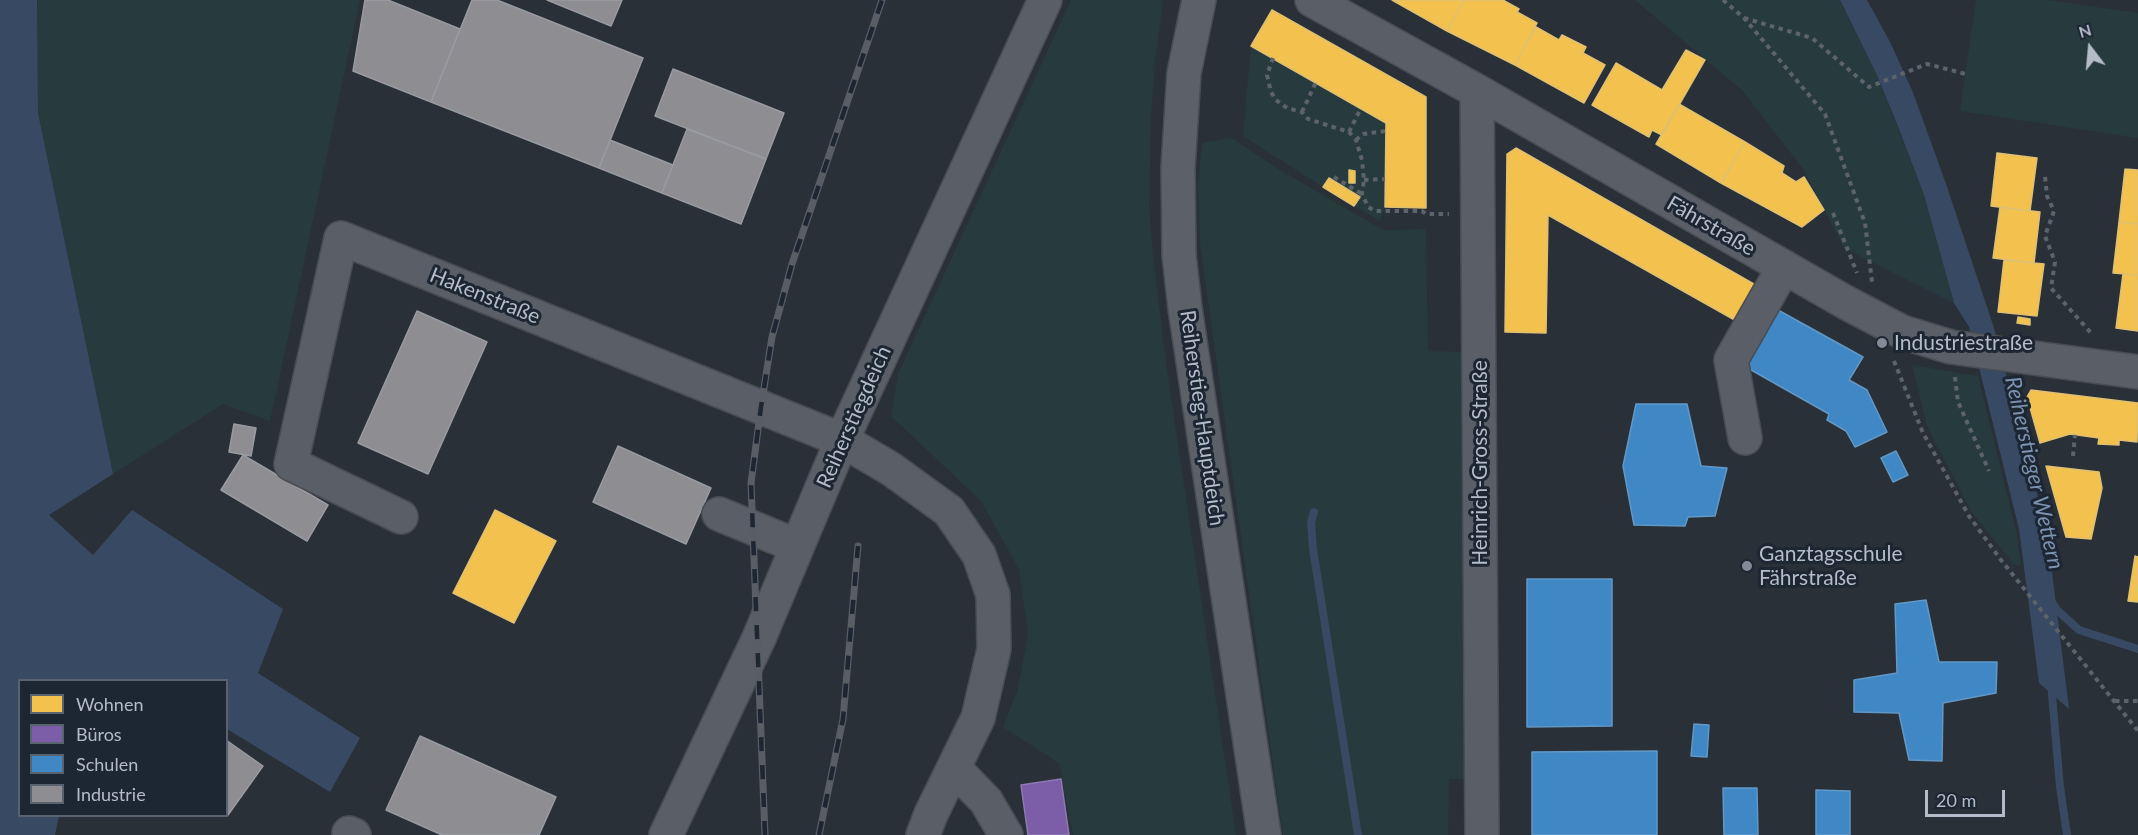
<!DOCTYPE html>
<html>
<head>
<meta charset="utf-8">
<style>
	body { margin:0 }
	#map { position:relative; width:2138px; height:835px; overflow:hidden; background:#2a3038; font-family:Lato,sans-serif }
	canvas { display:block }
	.legend { position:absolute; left:18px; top:679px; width:210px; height:138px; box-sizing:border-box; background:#1d2633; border:2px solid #59626f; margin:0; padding:8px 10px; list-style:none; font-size:18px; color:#b4bcc9 }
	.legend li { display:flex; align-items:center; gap:12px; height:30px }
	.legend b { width:30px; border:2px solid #59626f }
	.north { position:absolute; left:2060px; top:18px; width:60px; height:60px; -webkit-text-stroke:4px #1d2633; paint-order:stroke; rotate:344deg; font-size:16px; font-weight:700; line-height:24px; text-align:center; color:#b4bcc9 }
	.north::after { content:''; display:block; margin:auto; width:21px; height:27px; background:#b4bcc9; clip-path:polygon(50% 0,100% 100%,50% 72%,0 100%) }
	.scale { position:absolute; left:1925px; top:790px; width:80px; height:27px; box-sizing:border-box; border:3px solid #b4bcc9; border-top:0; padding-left:8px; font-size:18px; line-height:21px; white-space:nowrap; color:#b4bcc9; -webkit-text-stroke:4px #1d2633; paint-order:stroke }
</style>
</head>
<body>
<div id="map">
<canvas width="2138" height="835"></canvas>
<ul class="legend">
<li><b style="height:16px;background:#f2c14e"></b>Wohnen</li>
<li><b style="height:16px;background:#7b5ea7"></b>Büros</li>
<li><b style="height:16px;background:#3f88c5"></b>Schulen</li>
<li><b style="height:16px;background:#8d8d92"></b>Industrie</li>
</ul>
<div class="north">N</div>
<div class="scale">20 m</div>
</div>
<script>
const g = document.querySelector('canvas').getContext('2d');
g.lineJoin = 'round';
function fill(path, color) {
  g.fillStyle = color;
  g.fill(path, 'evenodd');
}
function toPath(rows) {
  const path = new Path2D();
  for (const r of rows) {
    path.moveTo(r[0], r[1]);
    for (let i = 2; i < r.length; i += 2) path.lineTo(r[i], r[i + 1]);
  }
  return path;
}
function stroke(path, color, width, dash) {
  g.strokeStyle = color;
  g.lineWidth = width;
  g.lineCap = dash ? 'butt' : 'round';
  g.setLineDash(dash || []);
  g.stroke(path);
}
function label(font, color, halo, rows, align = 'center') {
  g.font = font + ' Lato,sans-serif';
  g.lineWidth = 6;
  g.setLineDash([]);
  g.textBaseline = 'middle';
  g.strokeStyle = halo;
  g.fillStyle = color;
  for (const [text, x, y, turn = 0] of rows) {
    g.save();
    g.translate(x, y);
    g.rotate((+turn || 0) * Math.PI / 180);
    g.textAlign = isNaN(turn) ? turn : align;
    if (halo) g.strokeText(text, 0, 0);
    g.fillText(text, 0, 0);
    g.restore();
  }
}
fill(toPath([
	[37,0,360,0,270,421,223,404,113,474,38,113],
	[1071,0,1163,0,1155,62,1151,117,1149,207,1153,257,1167,370,1236,835,1073,835,1059,763,1003,727,1018,689,1028,634,1019,569,981,501,891,416,898,374],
	[1635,0,1839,0,1876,73,1924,195,1954,303,1844,248,1803,169,1742,90],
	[1976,0,2048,0,2138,13,2138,138,1960,111],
	[1251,46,1386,123,1385,207,1380,221,1354,206,1360,197,1330,178,1323,187,1243,136],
	[1232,138,1280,170,1383,230,1426,229,1428,351,1467,352,1466,779,1449,779,1448,835,1283,835,1200,244,1198,184,1202,143],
	[1912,365,1978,376,2016,531,2021,565,2014,565,1971,511,1927,426]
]), '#273a3e');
fill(toPath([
	[0,0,37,0,38,113,113,474,49,515,93,555,132,510,283,609,258,673,360,738,330,792,227,729,226,680,20,680,20,816,59,816,55,835,0,835],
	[1840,0,1867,0,1890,42,1912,90,1945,181,1994,328,2047,532,2069,709,2039,683,2019,529,1969,327,1954,303,1924,195,1897,124,1876,73]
]), '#384963');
const homes = toPath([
	[1392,0,1464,0,1447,31,1392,0],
	[1464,0,1503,0,1519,9,1517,12,1537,23,1515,65,1447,31,1464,0],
	[1272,10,1426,97,1426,208,1385,207,1386,123,1251,46,1272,10],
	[1536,27,1559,40,1562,35,1586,47,1583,53,1605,65,1584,103,1515,65,1536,27],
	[1686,50,1705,60,1662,135,1652,130,1649,137,1592,105,1616,63,1662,90,1686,50],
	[1679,104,1745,142,1721,183,1656,144,1679,104],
	[1745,142,1784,166,1782,173,1796,182,1804,177,1824,210,1802,227,1721,183,1745,142],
	[1516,148,1759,287,1740,323,1548,215,1546,333,1505,332,1507,154,1516,148],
	[1997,153,2037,158,2030,211,1991,206,1997,153],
	[2125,169,2138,170,2138,224,2119,222,2125,169],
	[1349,170,1355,171,1355,183,1349,183,1349,170],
	[1329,178,1360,197,1354,206,1323,187,1329,178],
	[2000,207,2040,212,2034,263,1993,258,2000,207],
	[2119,222,2138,224,2138,275,2113,273,2119,222],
	[2004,260,2044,264,2037,316,1998,312,2004,260],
	[2123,274,2138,275,2138,331,2116,328,2123,274],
	[2018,317,2030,319,2030,325,2017,323,2018,317],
	[2031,390,2138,403,2137,442,2119,440,2119,445,2098,444,2099,438,2070,434,2040,443,2027,397,2031,390],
	[2046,466,2099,472,2102,488,2091,539,2066,537,2046,466],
	[495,510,556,541,514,623,453,593,495,510],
	[2135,556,2138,557,2138,602,2128,601,2135,556]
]);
fill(homes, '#f2c14e');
stroke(homes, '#dfc073', 1.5);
const offices = toPath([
	[1061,779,1069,835,1028,835,1021,785,1061,779]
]);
fill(offices, '#7b5ea7');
stroke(offices, '#8c7ab1', 1.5);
const schools = toPath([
	[1778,310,1863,357,1849,380,1867,390,1887,432,1855,447,1846,431,1827,420,1829,414,1737,362,1778,310],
	[1636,404,1687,404,1701,466,1727,468,1715,516,1688,517,1685,526,1634,525,1623,466,1636,404],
	[1896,451,1908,475,1893,482,1881,458,1896,451],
	[1527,579,1612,579,1612,726,1527,727,1527,579],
	[1926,600,1939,662,1997,662,1996,693,1943,703,1942,761,1909,760,1899,713,1854,712,1854,680,1897,673,1895,604,1926,600],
	[1694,724,1709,725,1707,757,1691,756,1694,724],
	[1657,751,1657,835,1532,835,1532,752,1657,751],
	[1723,788,1757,788,1758,835,1724,835,1723,788],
	[1816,790,1850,791,1850,835,1816,835,1816,790]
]);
fill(schools, '#3f88c5');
stroke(schools, '#6298c6', 1.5);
const industry = toPath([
	[365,0,388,0,460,29,431,102,353,71,365,0],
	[472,0,497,0,643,58,599,168,431,102,472,0],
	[547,0,622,0,611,26,547,0],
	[673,69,784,113,766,159,655,116,673,69],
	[687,129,766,159,741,224,662,193,687,129],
	[610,140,673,165,662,193,599,168,610,140],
	[417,311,487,342,428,474,358,443,417,311],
	[234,424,256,428,251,456,229,452,234,424],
	[618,446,711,488,686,544,593,502,618,446],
	[243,455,328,505,307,541,221,490,243,455],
	[420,736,556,797,539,835,442,835,386,810,420,736],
	[226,740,263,766,228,815,226,815,226,740]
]);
fill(industry, '#8d8d92');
stroke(industry, '#999ba2', 1.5);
stroke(toPath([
	[1314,512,1311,522,1313,549,1358,835],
	[2052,602,2057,610,2079,630,2138,649],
	[2051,683,2060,787,2067,835]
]), '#384963', 8);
const minor = toPath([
	[1312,0,1477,91,1845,302,1902,332,1951,347,2138,372],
	[1477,91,1482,835],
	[1745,438,1731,360,1784,267],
	[719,514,797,546],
	[401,517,291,464,341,238,842,440,891,469,949,511,979,555,993,595,994,649,978,718,931,814,923,835],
	[954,768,986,801,1006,835],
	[349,833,354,835],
	[666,835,759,638,842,440,1045,0]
]);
const major = toPath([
	[1199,0,1184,73,1178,168,1179,255,1185,308,1264,835]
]);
stroke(minor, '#484c53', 36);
stroke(major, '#484c55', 36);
stroke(toPath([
	[1723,0,1744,18,1825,114,1865,223,1872,282],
	[1744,18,1812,38,1869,87,1927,64,1966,74],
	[1273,58,1267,75,1271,92,1276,100,1287,108,1302,112,1308,119,1349,132,1356,140,1362,160,1364,180,1362,194,1368,207,1375,211,1422,211,1426,214,1449,214],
	[1302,112,1316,82],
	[1349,132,1361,108],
	[1356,140,1363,134,1386,131],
	[1334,177,1362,194],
	[2045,177,2047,196,2054,211,2045,236,2055,262,2051,288,2091,333,2092,336],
	[1364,180,1385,179],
	[1833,213,1857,273],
	[1894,361,1923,433,1969,516,2001,560,2138,731],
	[1955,377,1958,402,1989,471],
	[2073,456,2075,435],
	[2115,701,2138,701]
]), '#5d636a', 4, [4.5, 4.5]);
stroke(minor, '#5a5e66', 33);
stroke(major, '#5c6168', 33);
const rail = toPath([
	[765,835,751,483,761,407,772,337,792,264,882,0],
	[819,835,843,719,858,546]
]);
stroke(rail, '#595d64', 7);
stroke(rail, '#1d2633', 4.5, [14]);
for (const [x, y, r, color] of [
	[1882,343,6,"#848b96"],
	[1747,566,6,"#848b96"]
]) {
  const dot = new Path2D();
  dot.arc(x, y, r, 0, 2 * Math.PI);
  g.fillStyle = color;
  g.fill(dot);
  stroke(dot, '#1d2633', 2);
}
label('21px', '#b4bcc9', '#1d2633', [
	["Fährstraße",1711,226,30],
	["Hakenstraße",485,296,22],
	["Reiherstiegdeich",854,417,-66],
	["Reiherstieg-Hauptdeich",1202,418,82],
	["Heinrich-Gross-Straße",1480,463,-90]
]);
label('21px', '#b4bcc9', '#1d2633', [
	["Industriestraße",1894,343],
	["Ganztagsschule",1759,554],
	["Fährstraße",1759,578]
], 'left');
label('italic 22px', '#7c92b1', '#1d2633', [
	["Reiherstieger Wettern",2034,473,77]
]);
</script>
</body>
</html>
